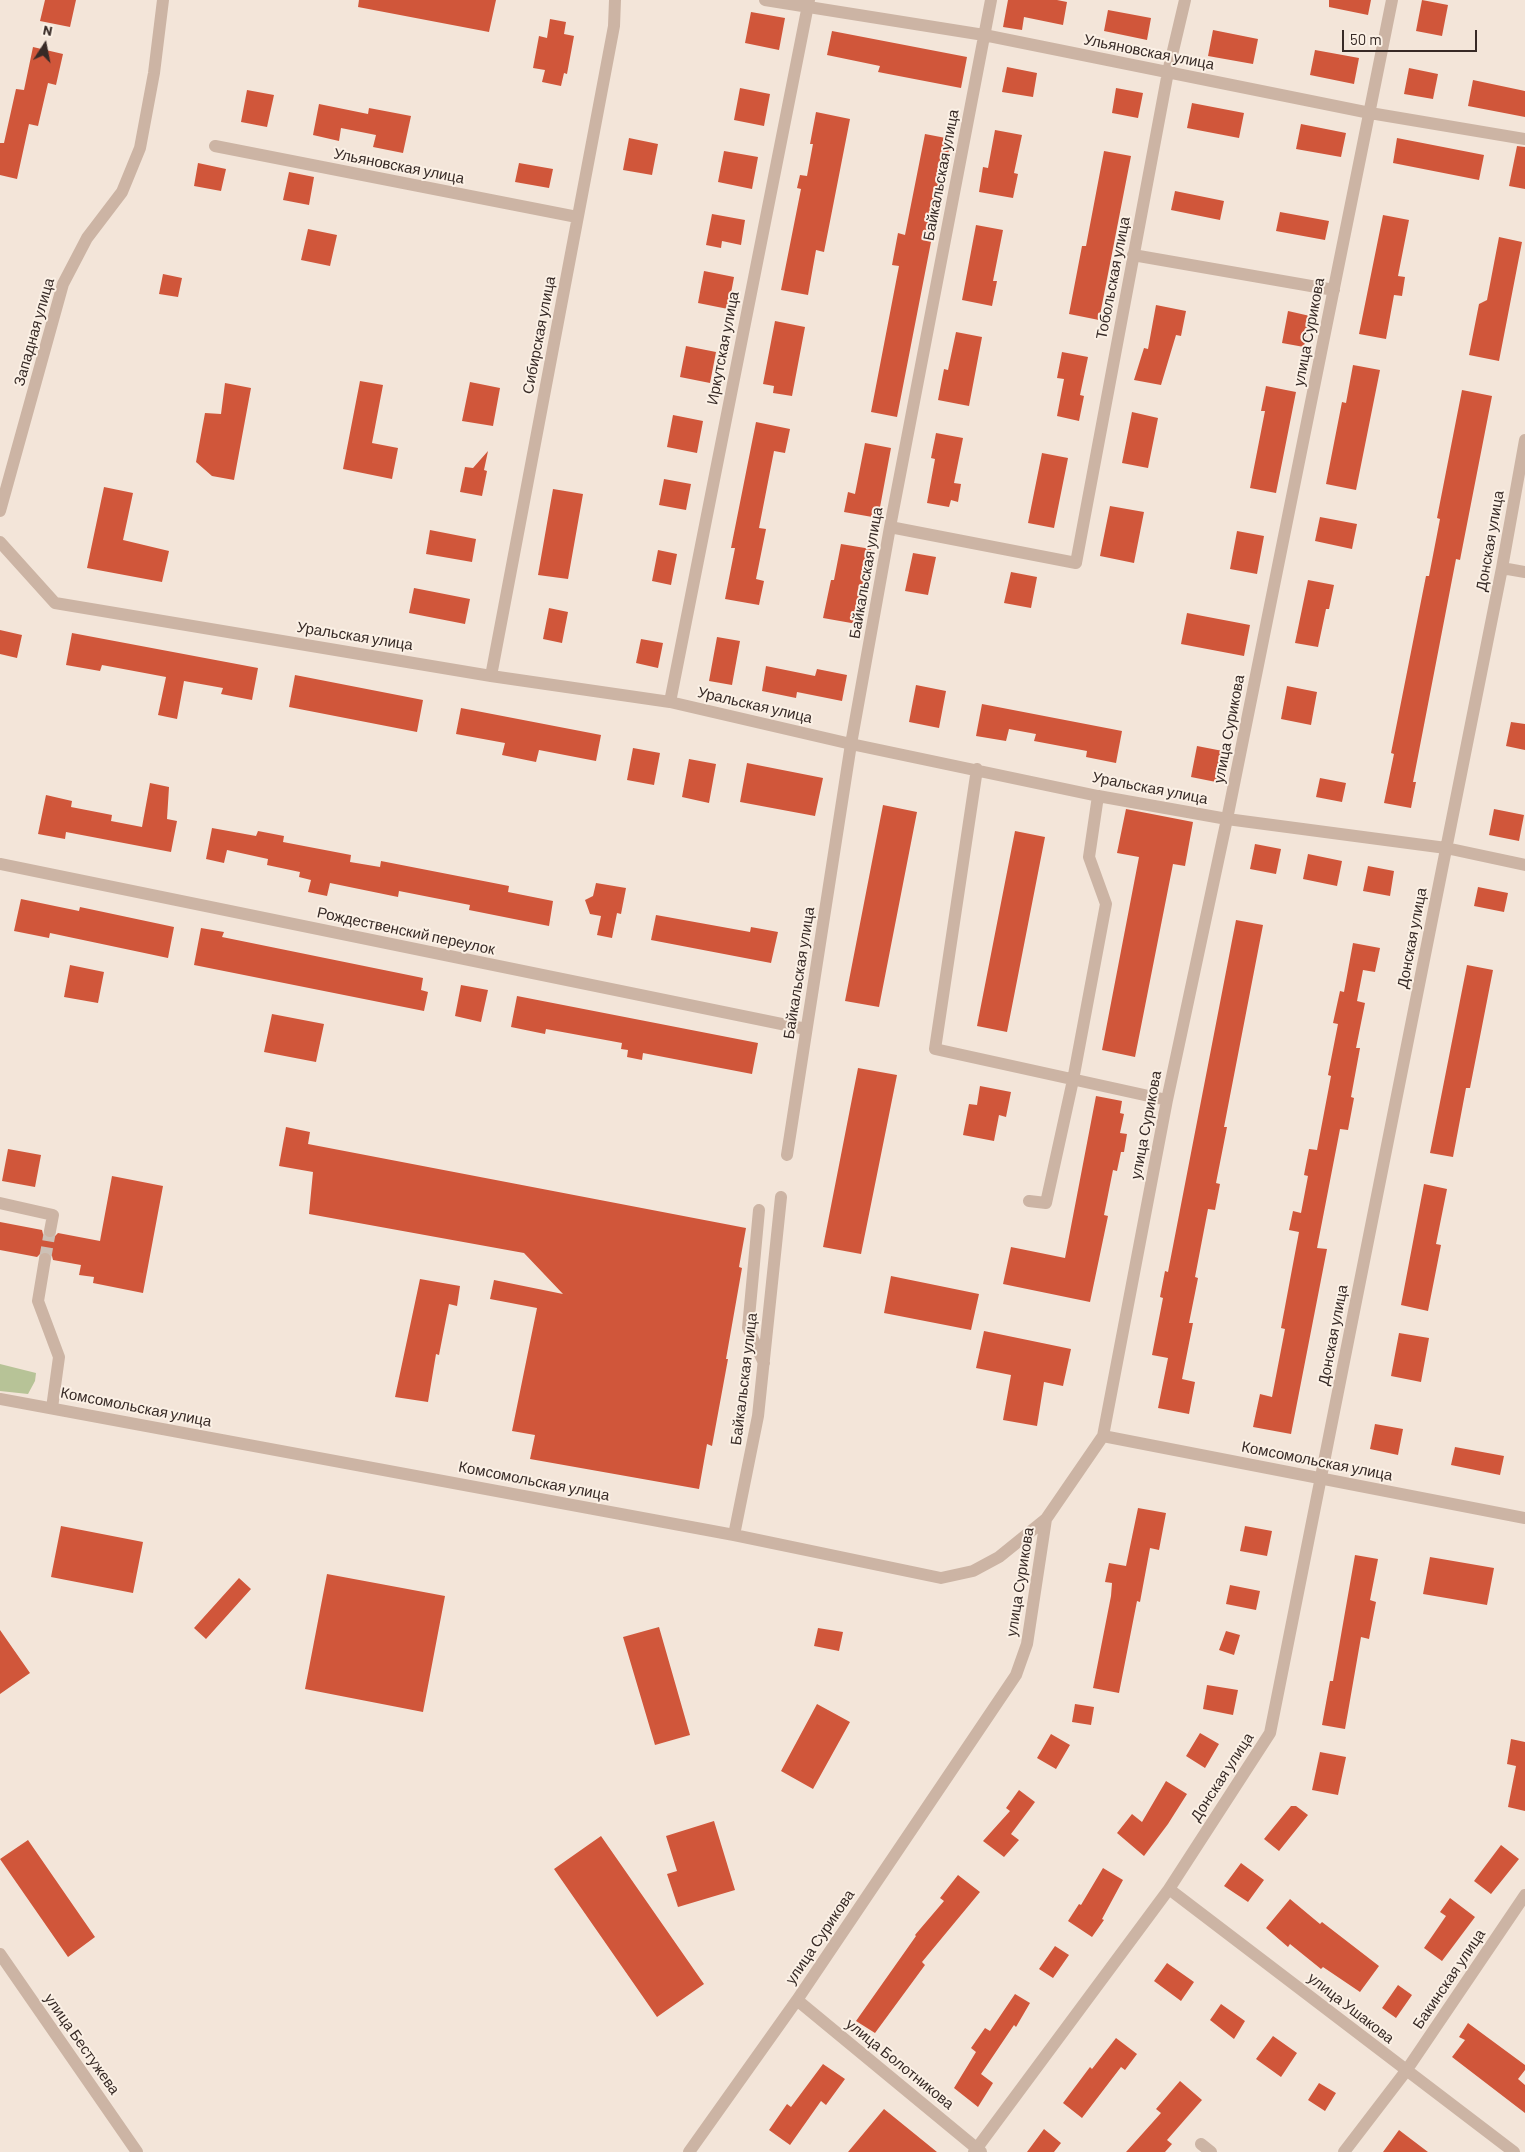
<!DOCTYPE html>
<html>
<head>
<meta charset="utf-8">
<style>
	body { margin:0 }
	#map { position:relative; width:1525px; height:2152px; overflow:hidden; background:#f3e5d9; font-family:Barlow,sans-serif }
	canvas { display:block }
	.north { position:absolute; left:20px; top:20px; width:50px; height:50px; -webkit-text-stroke:4px #fbf0e5; paint-order:stroke; rotate:11deg; font-size:14px; font-weight:700; line-height:20px; text-align:center; color:#372a26 }
	.north::after { content:''; display:block; margin:auto; width:18px; height:22px; background:#372a26; clip-path:polygon(50% 0,100% 100%,50% 72%,0 100%) }
	.scale { position:absolute; left:1342px; top:30px; width:135px; height:22px; box-sizing:border-box; border:2px solid #372a26; border-top:0; padding-left:6px; font-size:15px; line-height:18px; white-space:nowrap; color:#372a26; -webkit-text-stroke:4px #fbf0e5; paint-order:stroke }
</style>
</head>
<body>
<div id="map">
<canvas width="1525" height="2152"></canvas>
<div class="north">N</div>
<div class="scale">50 m</div>
</div>
<script>
const g = document.querySelector('canvas').getContext('2d');
g.lineJoin = 'round';
function fill(path, color) {
  g.fillStyle = color;
  g.fill(path, 'evenodd');
}
function toPath(rows) {
  const path = new Path2D();
  for (const r of rows) {
    path.moveTo(r[0], r[1]);
    for (let i = 2; i < r.length; i += 2) path.lineTo(r[i], r[i + 1]);
  }
  return path;
}
function stroke(path, color, width, dash) {
  g.strokeStyle = color;
  g.lineWidth = width;
  g.lineCap = dash ? 'butt' : 'round';
  g.setLineDash(dash || []);
  g.stroke(path);
}
function label(font, color, halo, rows, align = 'center') {
  g.font = font + ' Barlow,sans-serif';
  g.lineWidth = 4;
  g.setLineDash([]);
  g.textBaseline = 'middle';
  g.strokeStyle = halo;
  g.fillStyle = color;
  for (const [text, x, y, turn = 0] of rows) {
    g.save();
    g.translate(x, y);
    g.rotate((+turn || 0) * Math.PI / 180);
    g.textAlign = isNaN(turn) ? turn : align;
    if (halo) g.strokeText(text, 0, 0);
    g.fillText(text, 0, 0);
    g.restore();
  }
}
fill(toPath([
	[0,1364,36,1373,35,1381,28,1394,0,1391]
]), '#b7c397');
fill(toPath([
	[45,0,76,0,70,27,40,21],
	[359,0,496,0,489,32,358,7],
	[1008,0,1057,0,1067,2,1063,25,1024,17,1022,30,1003,27],
	[1329,0,1371,0,1368,15,1329,7],
	[1422,0,1448,5,1442,36,1416,31],
	[1108,10,1151,18,1147,40,1104,31],
	[751,12,785,18,779,50,745,43],
	[550,19,566,22,564,34,574,36,567,74,564,73,561,86,542,82,545,70,533,68,539,36,547,38],
	[1213,30,1258,39,1253,64,1208,56],
	[832,31,967,57,961,88,878,72,880,66,827,55],
	[33,47,63,54,56,85,48,83,38,126,29,124,17,179,0,175,0,143,4,143,16,89,24,90],
	[1315,50,1359,58,1354,84,1310,75],
	[1007,67,1037,73,1033,97,1002,92],
	[1409,68,1438,74,1433,99,1404,94],
	[1473,80,1525,91,1525,117,1468,106],
	[740,88,770,94,764,126,734,120],
	[1116,88,1143,93,1138,118,1112,113],
	[247,90,274,95,267,127,241,122],
	[1192,103,1244,113,1239,138,1187,128],
	[319,104,368,114,369,108,411,116,403,153,373,147,376,135,341,128,339,141,313,135],
	[816,112,850,119,824,252,816,250,808,295,781,290,801,189,797,188,800,175,807,176,813,144,810,144],
	[1301,124,1346,133,1341,157,1296,149],
	[995,130,1022,135,1014,173,1018,174,1013,198,979,192,983,167,988,168],
	[925,134,951,139,897,417,871,412,899,266,892,265,898,233,905,235],
	[629,138,658,144,652,175,623,170],
	[1397,138,1484,155,1479,180,1393,163],
	[1517,146,1525,147,1525,189,1509,186],
	[724,151,758,157,752,189,718,182],
	[1104,151,1131,156,1099,320,1069,314,1082,246,1086,246],
	[198,163,226,169,221,191,194,186],
	[519,163,553,169,549,188,515,182],
	[289,172,314,177,309,205,283,200],
	[1175,191,1224,201,1220,220,1171,210],
	[1280,212,1329,221,1325,240,1276,231],
	[712,214,745,220,741,245,722,241,721,248,706,245],
	[1383,215,1409,220,1398,276,1405,277,1402,296,1394,295,1386,339,1359,334],
	[976,225,1003,230,993,281,997,281,992,306,962,300],
	[308,229,337,235,330,266,301,260],
	[1499,237,1522,242,1499,361,1469,355,1479,304,1487,300],
	[704,271,734,277,728,309,698,303],
	[163,274,182,278,178,297,159,294],
	[1156,305,1186,311,1181,336,1176,335,1161,385,1134,380,1144,348,1148,349],
	[1288,311,1310,316,1304,347,1282,343],
	[775,321,805,327,792,396,773,393,774,386,763,384],
	[956,332,982,337,969,406,938,400,944,369,948,370],
	[686,346,716,352,710,383,680,377],
	[1062,352,1088,357,1080,395,1084,396,1079,421,1057,416,1064,379,1057,378],
	[1353,365,1380,370,1356,490,1326,484,1342,402,1346,403],
	[360,381,383,385,372,443,398,448,392,479,343,469],
	[470,382,500,388,493,426,462,421],
	[225,383,251,388,234,480,212,476,196,462,205,413,221,414],
	[1266,386,1296,392,1276,493,1250,488,1265,411,1261,411],
	[1462,390,1492,396,1460,560,1456,559,1413,782,1416,782,1411,808,1384,803,1394,754,1391,753,1426,576,1429,576,1440,519,1437,518],
	[1132,412,1158,418,1148,468,1122,463],
	[673,415,703,421,697,453,667,447],
	[756,422,790,429,785,453,774,451,759,528,766,529,756,579,764,581,759,605,725,599,735,548,731,548],
	[936,433,963,438,954,483,961,484,958,502,951,500,949,507,927,503,935,459,931,458],
	[865,443,891,448,878,518,844,512,848,492,855,494],
	[488,451,484,470,487,471,482,496,460,492,465,467,473,468],
	[1042,453,1068,458,1054,528,1028,523],
	[664,479,691,484,686,510,659,505],
	[104,487,133,493,123,540,169,551,162,582,87,568],
	[553,489,583,494,568,579,538,575],
	[1110,506,1144,512,1134,563,1100,556],
	[1320,517,1357,524,1352,549,1315,541],
	[430,530,476,539,472,562,426,554],
	[1237,531,1264,536,1257,574,1230,569],
	[841,544,871,549,857,624,823,618,831,580,834,580],
	[658,550,677,554,671,585,652,581],
	[913,553,936,557,928,595,905,591],
	[1011,572,1037,577,1031,608,1004,603],
	[1308,580,1334,585,1329,609,1326,609,1318,647,1295,643],
	[414,588,470,599,465,624,409,613],
	[549,608,568,612,562,643,543,639],
	[1187,613,1250,625,1244,656,1181,644],
	[0,630,22,635,17,658,0,654],
	[72,633,258,668,252,700,221,694,223,688,184,681,177,719,158,715,166,677,102,665,100,671,66,665],
	[717,637,740,641,732,685,709,681],
	[641,639,663,643,658,668,636,663],
	[766,666,815,676,817,669,847,675,842,701,797,692,796,698,762,691],
	[295,675,423,700,417,732,289,707],
	[916,685,946,691,939,728,909,722],
	[1287,686,1317,692,1311,725,1281,719],
	[982,704,1122,731,1116,763,1086,757,1087,751,1034,741,1036,734,1009,729,1006,741,976,736],
	[461,708,601,735,596,761,539,750,536,762,502,755,505,743,456,734],
	[1511,722,1525,724,1525,750,1506,746],
	[1197,746,1228,752,1221,783,1191,777],
	[633,748,660,753,654,785,627,780],
	[689,759,716,764,709,803,682,797],
	[747,763,823,778,815,816,740,802],
	[1320,778,1346,783,1342,802,1316,797],
	[150,783,169,787,167,819,177,821,171,852,66,832,65,839,38,834,46,795,72,801,71,807,112,815,111,821,142,827],
	[883,805,917,812,879,1007,845,1001],
	[1126,809,1193,822,1185,866,1173,864,1135,1057,1102,1050,1139,857,1117,853],
	[1494,809,1524,815,1519,841,1489,835],
	[212,828,256,836,258,831,284,836,283,842,351,855,350,862,380,867,381,861,509,886,508,892,553,901,549,926,469,910,470,905,399,891,398,897,330,883,327,896,308,892,311,880,299,877,300,872,267,865,268,859,227,850,224,863,206,859],
	[1015,831,1045,837,1007,1032,977,1026],
	[1255,844,1281,849,1276,874,1250,869],
	[1308,854,1342,861,1337,886,1303,879],
	[1368,866,1394,871,1390,896,1363,891],
	[596,883,626,888,621,914,617,913,612,938,597,935,601,916,590,914,585,900,593,896],
	[1478,887,1508,893,1504,912,1474,906],
	[21,899,79,911,80,907,174,927,168,958,50,933,49,938,14,931],
	[656,915,750,932,751,927,778,932,771,963,651,940],
	[1236,920,1263,925,1224,1127,1227,1127,1216,1183,1220,1184,1215,1210,1208,1209,1195,1277,1198,1278,1189,1323,1193,1323,1182,1379,1195,1382,1189,1414,1158,1408,1168,1358,1152,1355,1163,1298,1160,1297,1165,1271,1168,1272],
	[201,928,224,932,222,937,423,978,421,990,428,992,424,1011,194,965],
	[1353,943,1380,948,1375,972,1363,970,1357,1001,1365,1003,1356,1048,1360,1048,1351,1097,1354,1098,1348,1130,1340,1129,1317,1248,1327,1249,1291,1434,1253,1427,1260,1394,1272,1397,1285,1329,1281,1328,1299,1232,1289,1230,1293,1211,1301,1213,1308,1176,1304,1175,1309,1149,1317,1150,1331,1076,1328,1075,1338,1024,1333,1023,1340,991,1344,992],
	[70,965,104,972,98,1003,64,997],
	[1467,965,1493,970,1470,1088,1466,1088,1453,1157,1430,1153],
	[461,985,488,990,481,1022,455,1016],
	[517,996,758,1043,752,1074,643,1053,642,1060,627,1057,628,1050,621,1049,622,1043,546,1029,545,1034,511,1027],
	[272,1014,324,1024,316,1062,264,1052],
	[858,1068,897,1075,861,1254,823,1247],
	[980,1086,1011,1092,1006,1117,999,1115,994,1141,963,1135,969,1104,977,1105],
	[1096,1096,1122,1101,1120,1113,1124,1114,1120,1133,1127,1134,1124,1152,1121,1152,1117,1171,1113,1170,1104,1215,1108,1216,1090,1302,1003,1284,1011,1247,1065,1258],
	[286,1127,310,1132,308,1144,746,1228,739,1267,742,1268,726,1359,728,1359,712,1446,707,1444,699,1489,530,1459,535,1435,512,1431,537,1308,490,1299,494,1280,563,1294,524,1253,309,1214,313,1172,279,1166],
	[8,1149,41,1155,35,1187,2,1181],
	[112,1176,163,1186,143,1293,93,1283,94,1277,79,1275,81,1265,53,1260,52,1256,47,1251,42,1252,37,1257,0,1250,0,1222,42,1230,43,1234,48,1239,53,1238,58,1233,100,1241],
	[1424,1184,1447,1189,1436,1244,1441,1245,1428,1311,1401,1305],
	[891,1276,979,1294,971,1330,884,1313],
	[420,1279,460,1286,457,1306,449,1304,439,1355,436,1354,428,1402,395,1397],
	[984,1331,1071,1349,1063,1386,1044,1382,1037,1426,1003,1420,1011,1375,976,1368],
	[1399,1333,1429,1338,1421,1382,1391,1376],
	[1375,1424,1403,1429,1398,1455,1370,1449],
	[1455,1447,1504,1456,1500,1475,1451,1465],
	[1138,1508,1166,1513,1159,1550,1150,1548,1140,1602,1137,1601,1119,1693,1093,1688,1111,1596,1112,1583,1105,1582,1109,1563,1126,1566],
	[61,1526,143,1542,133,1593,51,1577],
	[1245,1526,1272,1531,1267,1556,1240,1551],
	[1355,1555,1378,1559,1370,1600,1376,1602,1369,1639,1361,1637,1345,1729,1322,1725,1330,1681,1333,1681],
	[1430,1557,1494,1568,1487,1605,1423,1594],
	[327,1574,445,1596,423,1712,305,1689],
	[239,1578,251,1589,206,1639,194,1628],
	[1230,1585,1260,1591,1256,1610,1226,1604],
	[659,1627,690,1735,655,1745,623,1637],
	[818,1628,843,1632,839,1651,814,1646],
	[0,1630,30,1673,0,1694],
	[1226,1631,1240,1635,1234,1655,1219,1650],
	[1207,1685,1238,1690,1233,1715,1203,1709],
	[817,1704,850,1722,813,1789,781,1771],
	[1075,1704,1094,1707,1091,1725,1072,1722],
	[1200,1733,1219,1744,1205,1768,1186,1756],
	[1051,1734,1070,1745,1056,1769,1037,1758],
	[1511,1739,1525,1742,1525,1811,1508,1807,1516,1766,1507,1764],
	[1320,1752,1346,1757,1338,1795,1312,1790],
	[1166,1781,1187,1794,1168,1824,1144,1856,1117,1833,1132,1814,1142,1822],
	[1019,1790,1035,1802,1011,1834,1019,1840,1004,1857,983,1841,1010,1811,1006,1808],
	[1291,1806,1296,1806,1308,1815,1279,1851,1264,1839],
	[714,1821,735,1890,678,1907,667,1874,677,1871,666,1836],
	[601,1836,704,1984,657,2017,554,1869],
	[28,1840,95,1937,68,1957,0,1859],
	[1501,1845,1519,1859,1491,1894,1474,1881],
	[1241,1863,1264,1880,1248,1902,1224,1886],
	[1103,1868,1123,1880,1102,1919,1104,1920,1092,1937,1068,1921,1079,1904,1081,1905],
	[958,1875,980,1892,922,1962,925,1965,875,2033,856,2021,916,1936,915,1935,944,1901,940,1898],
	[1450,1898,1475,1917,1442,1961,1424,1948,1446,1916,1440,1912],
	[1290,1899,1320,1924,1322,1922,1379,1966,1360,1992,1323,1967,1321,1969,1290,1944,1288,1947,1266,1928],
	[1055,1946,1069,1955,1053,1978,1039,1969],
	[1167,1963,1194,1982,1181,2001,1154,1981],
	[1398,1985,1412,1995,1396,2018,1382,2008],
	[1015,1994,1030,2003,1016,2027,1014,2025,981,2074,993,2083,978,2107,954,2088,976,2052,971,2048,985,2028,990,2031],
	[1221,2004,1245,2021,1234,2039,1210,2020],
	[1468,2023,1525,2065,1525,2070,1518,2079,1525,2085,1525,2113,1452,2057,1465,2040,1459,2037],
	[1273,2036,1297,2053,1281,2077,1256,2059],
	[1116,2038,1137,2054,1125,2070,1121,2067,1082,2118,1063,2103,1090,2067,1092,2069],
	[823,2064,845,2079,826,2105,821,2101,790,2145,769,2130,787,2104,791,2107],
	[1180,2081,1202,2100,1167,2140,1172,2144,1165,2152,1126,2152,1161,2113,1156,2109],
	[1319,2083,1336,2093,1325,2111,1308,2100],
	[884,2109,937,2152,848,2152],
	[1044,2129,1061,2143,1054,2152,1027,2152],
	[1399,2130,1428,2152,1383,2152]
]), '#d0563a');
stroke(toPath([
	[45,1259,50,1231]
]), '#cdc0b5', 12, [12, 6]);
stroke(toPath([
	[765,0,984,35,1370,113,1525,139],
	[215,146,577,217],
	[1133,255,1334,290],
	[0,511,63,284,87,238,122,192,140,148,154,73,163,0],
	[890,527,1076,563,1168,72,1185,0],
	[0,542,55,603,491,676,670,702,851,744,1098,796,1227,819,1446,848,1525,865],
	[1502,568,1525,572],
	[491,676,614,26,615,0],
	[670,702,809,0],
	[977,769,935,1049,1167,1100],
	[0,864,806,1029],
	[787,1155,851,744,890,527,991,0],
	[1029,1201,1046,1203,1073,1080,1106,904,1089,857,1098,796],
	[0,1203,53,1215,50,1231],
	[759,1210,748,1328,764,1363],
	[45,1259,38,1301,59,1357,52,1408],
	[0,1399,734,1535,941,1578,973,1571,999,1557,1046,1519],
	[1103,1436,1525,1518],
	[734,1535,758,1416,781,1197],
	[1169,1889,1514,2152],
	[0,1954,137,2152],
	[797,2000,981,2152],
	[1201,2144,1211,2152],
	[689,2152,797,2000,1016,1675,1027,1644,1046,1519,1103,1436,1167,1100,1227,819,1392,0],
	[974,2152,1169,1889,1270,1733,1502,568,1525,440],
	[1344,2152,1406,2071,1525,1895]
]), '#ccb4a4', 12);
label('15px', '#372a26', '#fbf0e5', [
	["Ульяновская улица",1149,52,11],
	["Ульяновская улица",399,166,11],
	["Байкальская улица",941,175,-79],
	["Тобольская улица",1113,278,-79],
	["Западная улица",34,332,-74],
	["улица Сурикова",1309,332,-79],
	["Сибирская улица",539,335,-79],
	["Иркутская улица",723,348,-79],
	["Донская улица",1490,541,-80],
	["Байкальская улица",866,573,-80],
	["Уральская улица",355,636,9],
	["Уральская улица",755,705,13],
	["улица Сурикова",1229,729,-79],
	["Уральская улица",1150,788,11],
	["Рождественский переулок",406,931,12],
	["Донская улица",1412,938,-79],
	["Байкальская улица",799,973,-81],
	["улица Сурикова",1146,1125,-79],
	["Донская улица",1333,1335,-79],
	["Байкальская улица",744,1379,-83],
	["Комсомольская улица",136,1407,11],
	["Комсомольская улица",1317,1461,11],
	["Комсомольская улица",534,1481,11],
	["улица Сурикова",1020,1582,-81],
	["Донская улица",1222,1777,-57],
	["улица Сурикова",820,1937,-56],
	["Бакинская улица",1449,1979,-56],
	["улица Ушакова",1351,2008,38],
	["улица Бестужева",82,2044,55],
	["улица Болотникова",900,2064,39]
]);
</script>
</body>
</html>
